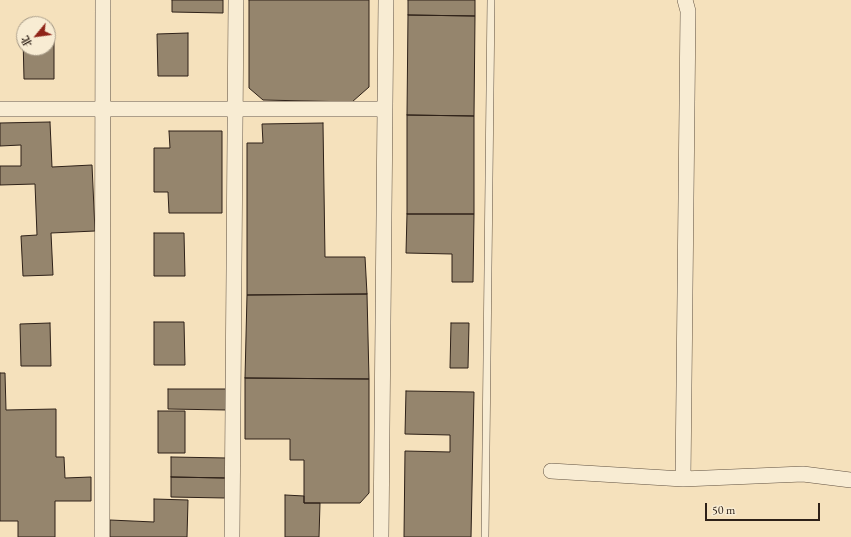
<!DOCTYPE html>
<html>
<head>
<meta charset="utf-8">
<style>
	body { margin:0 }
	#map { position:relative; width:851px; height:537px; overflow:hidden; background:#f5e1bc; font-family:"EB Garamond","Noto Serif SC",serif }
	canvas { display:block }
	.north { position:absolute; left:16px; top:16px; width:40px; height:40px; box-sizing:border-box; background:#f8ecd3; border:1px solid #a79b88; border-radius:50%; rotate:241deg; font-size:11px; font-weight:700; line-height:16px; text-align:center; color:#2e2118 }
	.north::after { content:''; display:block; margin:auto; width:14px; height:18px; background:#8f2418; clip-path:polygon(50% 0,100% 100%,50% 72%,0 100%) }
	.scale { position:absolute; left:705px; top:503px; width:115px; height:18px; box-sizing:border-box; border:2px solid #2e2118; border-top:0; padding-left:5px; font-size:12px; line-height:14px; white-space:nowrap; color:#2e2118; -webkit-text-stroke:3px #f8ecd3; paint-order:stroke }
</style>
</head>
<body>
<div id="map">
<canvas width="851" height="537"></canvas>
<div class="north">北</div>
<div class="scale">50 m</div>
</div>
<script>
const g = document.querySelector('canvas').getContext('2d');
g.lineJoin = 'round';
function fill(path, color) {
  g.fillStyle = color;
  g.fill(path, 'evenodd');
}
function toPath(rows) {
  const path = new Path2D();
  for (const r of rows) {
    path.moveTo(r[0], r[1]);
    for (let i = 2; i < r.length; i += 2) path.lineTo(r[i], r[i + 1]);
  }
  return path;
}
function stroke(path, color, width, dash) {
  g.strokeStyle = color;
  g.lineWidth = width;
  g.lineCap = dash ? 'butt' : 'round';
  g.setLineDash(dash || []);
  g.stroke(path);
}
const building = toPath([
	[172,0,223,0,223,13,172,12,172,0],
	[249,0,369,0,369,87,352,102,263,100,249,88,249,0],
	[408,0,475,0,475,16,408,15,408,0],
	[408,15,475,16,474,116,407,115,408,15],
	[188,33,188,76,158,76,157,34,188,33],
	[48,36,54,36,54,79,24,79,23,37,24,48,48,48,48,36],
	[407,115,474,116,474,214,407,214,407,115],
	[50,122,52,167,92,165,95,231,51,233,53,275,23,276,21,236,37,235,35,184,0,185,0,166,21,166,21,145,0,146,0,123,50,122],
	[323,123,325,257,365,257,367,294,247,295,247,143,263,143,262,124,323,123],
	[169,131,222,131,222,213,169,213,168,192,154,192,154,148,170,148,169,131],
	[407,214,474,214,473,282,452,282,452,254,406,253,407,214],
	[154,233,184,233,185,276,154,276,154,233],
	[367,294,369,379,245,378,247,295,367,294],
	[154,322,184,322,185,365,154,365,154,322],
	[50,323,51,366,21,366,20,324,50,323],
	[451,323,469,323,468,368,450,368,451,323],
	[0,373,5,373,6,410,56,409,56,457,64,457,65,478,91,477,91,501,55,501,55,537,18,537,18,521,0,521,0,373],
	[245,378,369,379,369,493,360,503,304,503,304,460,290,460,290,439,245,439,245,378],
	[168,389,227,389,227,410,168,409,168,389],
	[406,391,474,392,471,537,404,537,405,451,450,452,450,435,405,434,406,391],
	[158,411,185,411,185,453,158,453,158,411],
	[171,457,227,458,226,478,171,477,171,457],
	[171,477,226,478,225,498,171,497,171,477],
	[285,495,304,496,304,503,320,503,319,537,285,537,285,495],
	[154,499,188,500,187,537,110,537,110,520,154,522,154,499]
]);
fill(building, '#95856d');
stroke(building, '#2e2118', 1);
const service = toPath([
	[485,537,491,0]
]);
const minor = toPath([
	[0,109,385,109],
	[551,471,683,479,803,474,851,480],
	[683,479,688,11,685,0],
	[102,537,103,0],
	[232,537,236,0],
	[381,537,386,0]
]);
stroke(service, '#605141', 8);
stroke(minor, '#605141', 16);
stroke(service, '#f8ecd3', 7);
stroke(minor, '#f8ecd3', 15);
</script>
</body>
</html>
